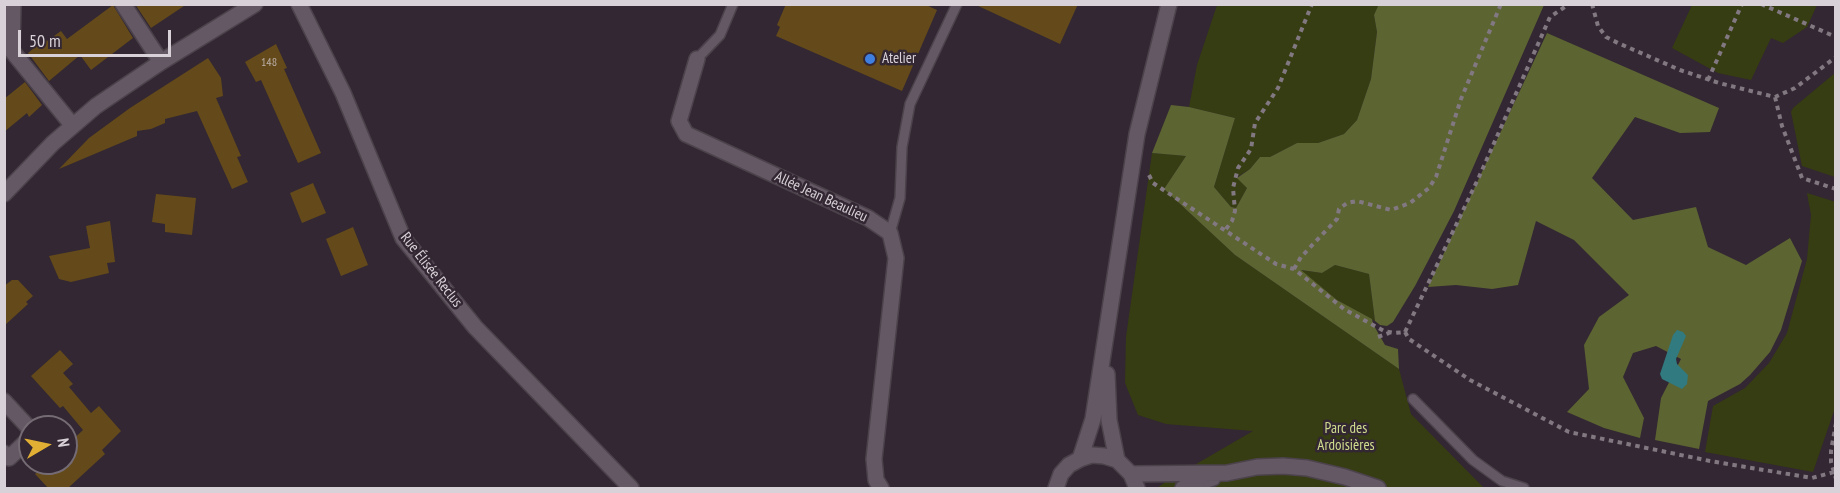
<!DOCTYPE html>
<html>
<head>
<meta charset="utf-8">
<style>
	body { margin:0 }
	#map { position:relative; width:1840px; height:493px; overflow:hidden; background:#322732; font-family:"PT Sans Narrow",sans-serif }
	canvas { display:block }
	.frame { position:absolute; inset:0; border:6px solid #d8d1d8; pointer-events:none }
	.north { position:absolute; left:18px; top:415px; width:60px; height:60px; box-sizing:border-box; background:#322732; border:2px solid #746b74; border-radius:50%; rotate:81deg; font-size:16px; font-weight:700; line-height:24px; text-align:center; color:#d8d1d8 }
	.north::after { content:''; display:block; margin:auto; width:21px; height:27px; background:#e1af34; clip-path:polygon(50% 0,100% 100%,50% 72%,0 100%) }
	.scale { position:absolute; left:18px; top:30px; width:153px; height:27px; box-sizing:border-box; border:3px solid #d8d1d8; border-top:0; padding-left:8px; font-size:18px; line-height:21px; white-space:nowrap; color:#d8d1d8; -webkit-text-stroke:4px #322732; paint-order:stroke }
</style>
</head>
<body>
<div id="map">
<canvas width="1840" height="493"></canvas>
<div class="frame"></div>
<div class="north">N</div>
<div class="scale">50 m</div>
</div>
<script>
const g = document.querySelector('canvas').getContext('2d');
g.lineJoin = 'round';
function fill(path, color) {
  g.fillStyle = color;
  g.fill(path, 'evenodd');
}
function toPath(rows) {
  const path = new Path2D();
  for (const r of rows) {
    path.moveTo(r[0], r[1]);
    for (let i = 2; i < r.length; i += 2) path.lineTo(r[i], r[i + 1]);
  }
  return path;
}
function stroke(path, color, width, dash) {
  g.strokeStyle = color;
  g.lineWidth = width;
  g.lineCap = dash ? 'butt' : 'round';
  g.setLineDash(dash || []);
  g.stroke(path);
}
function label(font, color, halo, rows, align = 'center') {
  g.font = font + ' "PT Sans Narrow",sans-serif';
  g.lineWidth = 5;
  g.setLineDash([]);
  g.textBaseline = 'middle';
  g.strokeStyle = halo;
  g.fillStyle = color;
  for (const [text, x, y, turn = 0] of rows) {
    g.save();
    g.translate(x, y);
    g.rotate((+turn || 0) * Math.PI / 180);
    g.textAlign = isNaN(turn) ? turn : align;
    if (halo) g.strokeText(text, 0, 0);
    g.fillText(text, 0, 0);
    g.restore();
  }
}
fill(toPath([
	[1217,5,1379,5,1374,15,1377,32,1371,79,1357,120,1344,134,1318,143,1297,143,1270,157,1260,157,1250,169,1237,177,1247,188,1236,208,1231,207,1214,187,1235,118,1189,107,1197,65],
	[1692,5,1692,4,1817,5,1807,27,1783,43,1771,38,1751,80,1718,73,1672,48],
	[1835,73,1835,177,1802,166,1791,112,1793,108],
	[1152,153,1186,156,1164,189,1235,255,1399,369,1411,414,1484,488,1157,488,1167,481,1253,431,1166,424,1138,415,1125,383,1126,337],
	[1807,193,1836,202,1835,408,1813,472,1705,452,1713,406,1745,388,1769,363,1787,333,1807,259,1811,215],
	[1335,265,1369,274,1375,321,1337,300,1300,270,1322,273]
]), '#373d12');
fill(toPath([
	[1379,4,1544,5,1454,211,1415,286,1393,322,1387,326,1380,325,1375,321,1369,274,1335,265,1322,273,1301,270,1337,300,1372,319,1373,324,1385,345,1398,349,1399,369,1235,255,1164,189,1186,156,1152,153,1171,105,1189,107,1235,118,1214,187,1231,207,1236,208,1247,188,1237,178,1250,169,1260,157,1270,157,1297,143,1318,143,1344,134,1357,120,1371,79,1377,32,1374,15],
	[1547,33,1719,108,1710,132,1680,133,1635,117,1592,178,1633,220,1696,207,1708,247,1746,265,1790,238,1802,261,1781,330,1770,352,1750,375,1740,384,1708,401,1699,449,1655,440,1661,398,1681,359,1656,346,1633,353,1623,377,1644,418,1640,438,1604,428,1567,412,1589,389,1584,345,1599,317,1629,295,1574,240,1536,221,1518,285,1492,289,1456,285,1428,287]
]), '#5c6432');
fill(toPath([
	[1677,330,1683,332,1686,336,1676,359,1677,364,1688,375,1687,384,1682,389,1662,379,1660,374,1673,335]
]), '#307a80');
fill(toPath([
	[135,4,187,4,151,28],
	[786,4,924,4,937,10,902,91,776,36,780,27,777,25],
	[974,4,1078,4,1060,44],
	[113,5,133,38,91,70,80,55,49,81,28,53,45,39,47,41,61,31,67,39],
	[276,44,287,68,284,69,321,153,298,163,261,80,256,82,245,62],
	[208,58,221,78,223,96,216,98,241,156,237,157,248,182,232,189,197,111,165,119,165,123,151,129,137,131,137,136,59,169,89,138,130,108],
	[25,82,42,105,29,117,27,113,4,132,4,99],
	[313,183,326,213,302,223,290,193],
	[156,194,196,198,192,235,165,232,165,224,152,222],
	[110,221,115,262,107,263,109,273,71,282,59,279,49,256,90,248,86,226],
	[353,227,368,265,341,276,326,239],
	[12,280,18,280,33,296,26,302,28,304,4,326,4,286],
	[60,350,73,364,63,373,73,384,69,387,91,413,99,406,121,431,102,450,105,454,67,489,49,489,35,474,48,463,66,463,66,446,83,430,63,406,60,408,31,376]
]), '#644a1a');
const lane = toPath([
	[697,59,720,35,733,4],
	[890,233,900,198,902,147,910,104,957,4],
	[1413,399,1473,460,1502,481,1524,488]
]);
const street = toPath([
	[13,4,12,51,73,126],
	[123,4,161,62],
	[299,4,343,93,403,238,475,327,631,488],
	[697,59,679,121,686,134,868,218,890,233,896,258,874,459,876,480,881,488],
	[4,194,53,143,96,106,161,62,255,4],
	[4,401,30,429],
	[4,453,9,458,30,438],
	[1131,474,1227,473,1257,467,1283,466,1307,468,1345,477,1378,488],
	[1183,488,1213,478]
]);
const secondary = toPath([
	[1107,374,1109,420,1117,460],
	[1080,459,1093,419,1137,134,1169,4],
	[1056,488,1061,474,1069,465,1080,459,1092,455,1104,456,1117,460,1131,474,1137,488]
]);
stroke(lane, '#4b424b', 12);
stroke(street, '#4b424b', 18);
stroke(secondary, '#4b424b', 18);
stroke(toPath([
	[1592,4,1598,26,1606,37,1618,43,1680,70,1719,83,1775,97,1795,88,1836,57],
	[1761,4,1836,37],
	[1708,80,1742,4],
	[1775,97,1782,126,1802,178,1836,189],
	[1149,175,1153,183,1276,264,1294,269,1344,309,1384,331,1394,333,1405,332],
	[1226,229,1232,221,1235,211,1233,188,1238,168,1251,149,1255,123,1278,88,1312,4],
	[1294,269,1301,257,1337,219,1339,209,1347,203,1357,201,1391,210,1410,203,1429,188,1436,177,1461,99,1501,4],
	[1405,332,1409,339,1470,380,1569,432,1710,461,1812,478,1834,472],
	[1405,332,1479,177,1550,17,1569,4],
	[1378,337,1389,333],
	[1836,423,1831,451,1831,462,1836,479]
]), '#817881', 4, [4.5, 4.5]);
stroke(lane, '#645864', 9);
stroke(street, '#645864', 15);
stroke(secondary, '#645864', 15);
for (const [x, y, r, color] of [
	[870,59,6,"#3f7fe0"]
]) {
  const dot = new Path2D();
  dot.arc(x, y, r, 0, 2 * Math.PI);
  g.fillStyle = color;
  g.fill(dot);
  stroke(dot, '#322732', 2);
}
label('12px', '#bbafa8', null, [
	["148",269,63]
]);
label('15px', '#d8d1d8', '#322732', [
	["Atelier",882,59]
], 'left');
label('15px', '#d8d1d8', '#322732', [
	["Allée Jean Beaulieu",821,197,25],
	["Rue Élisée Reclus",431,270,52]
]);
label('15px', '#cfdc8e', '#322732', [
	["Parc des",1346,429],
	["Ardoisières",1346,446]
]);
</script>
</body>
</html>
